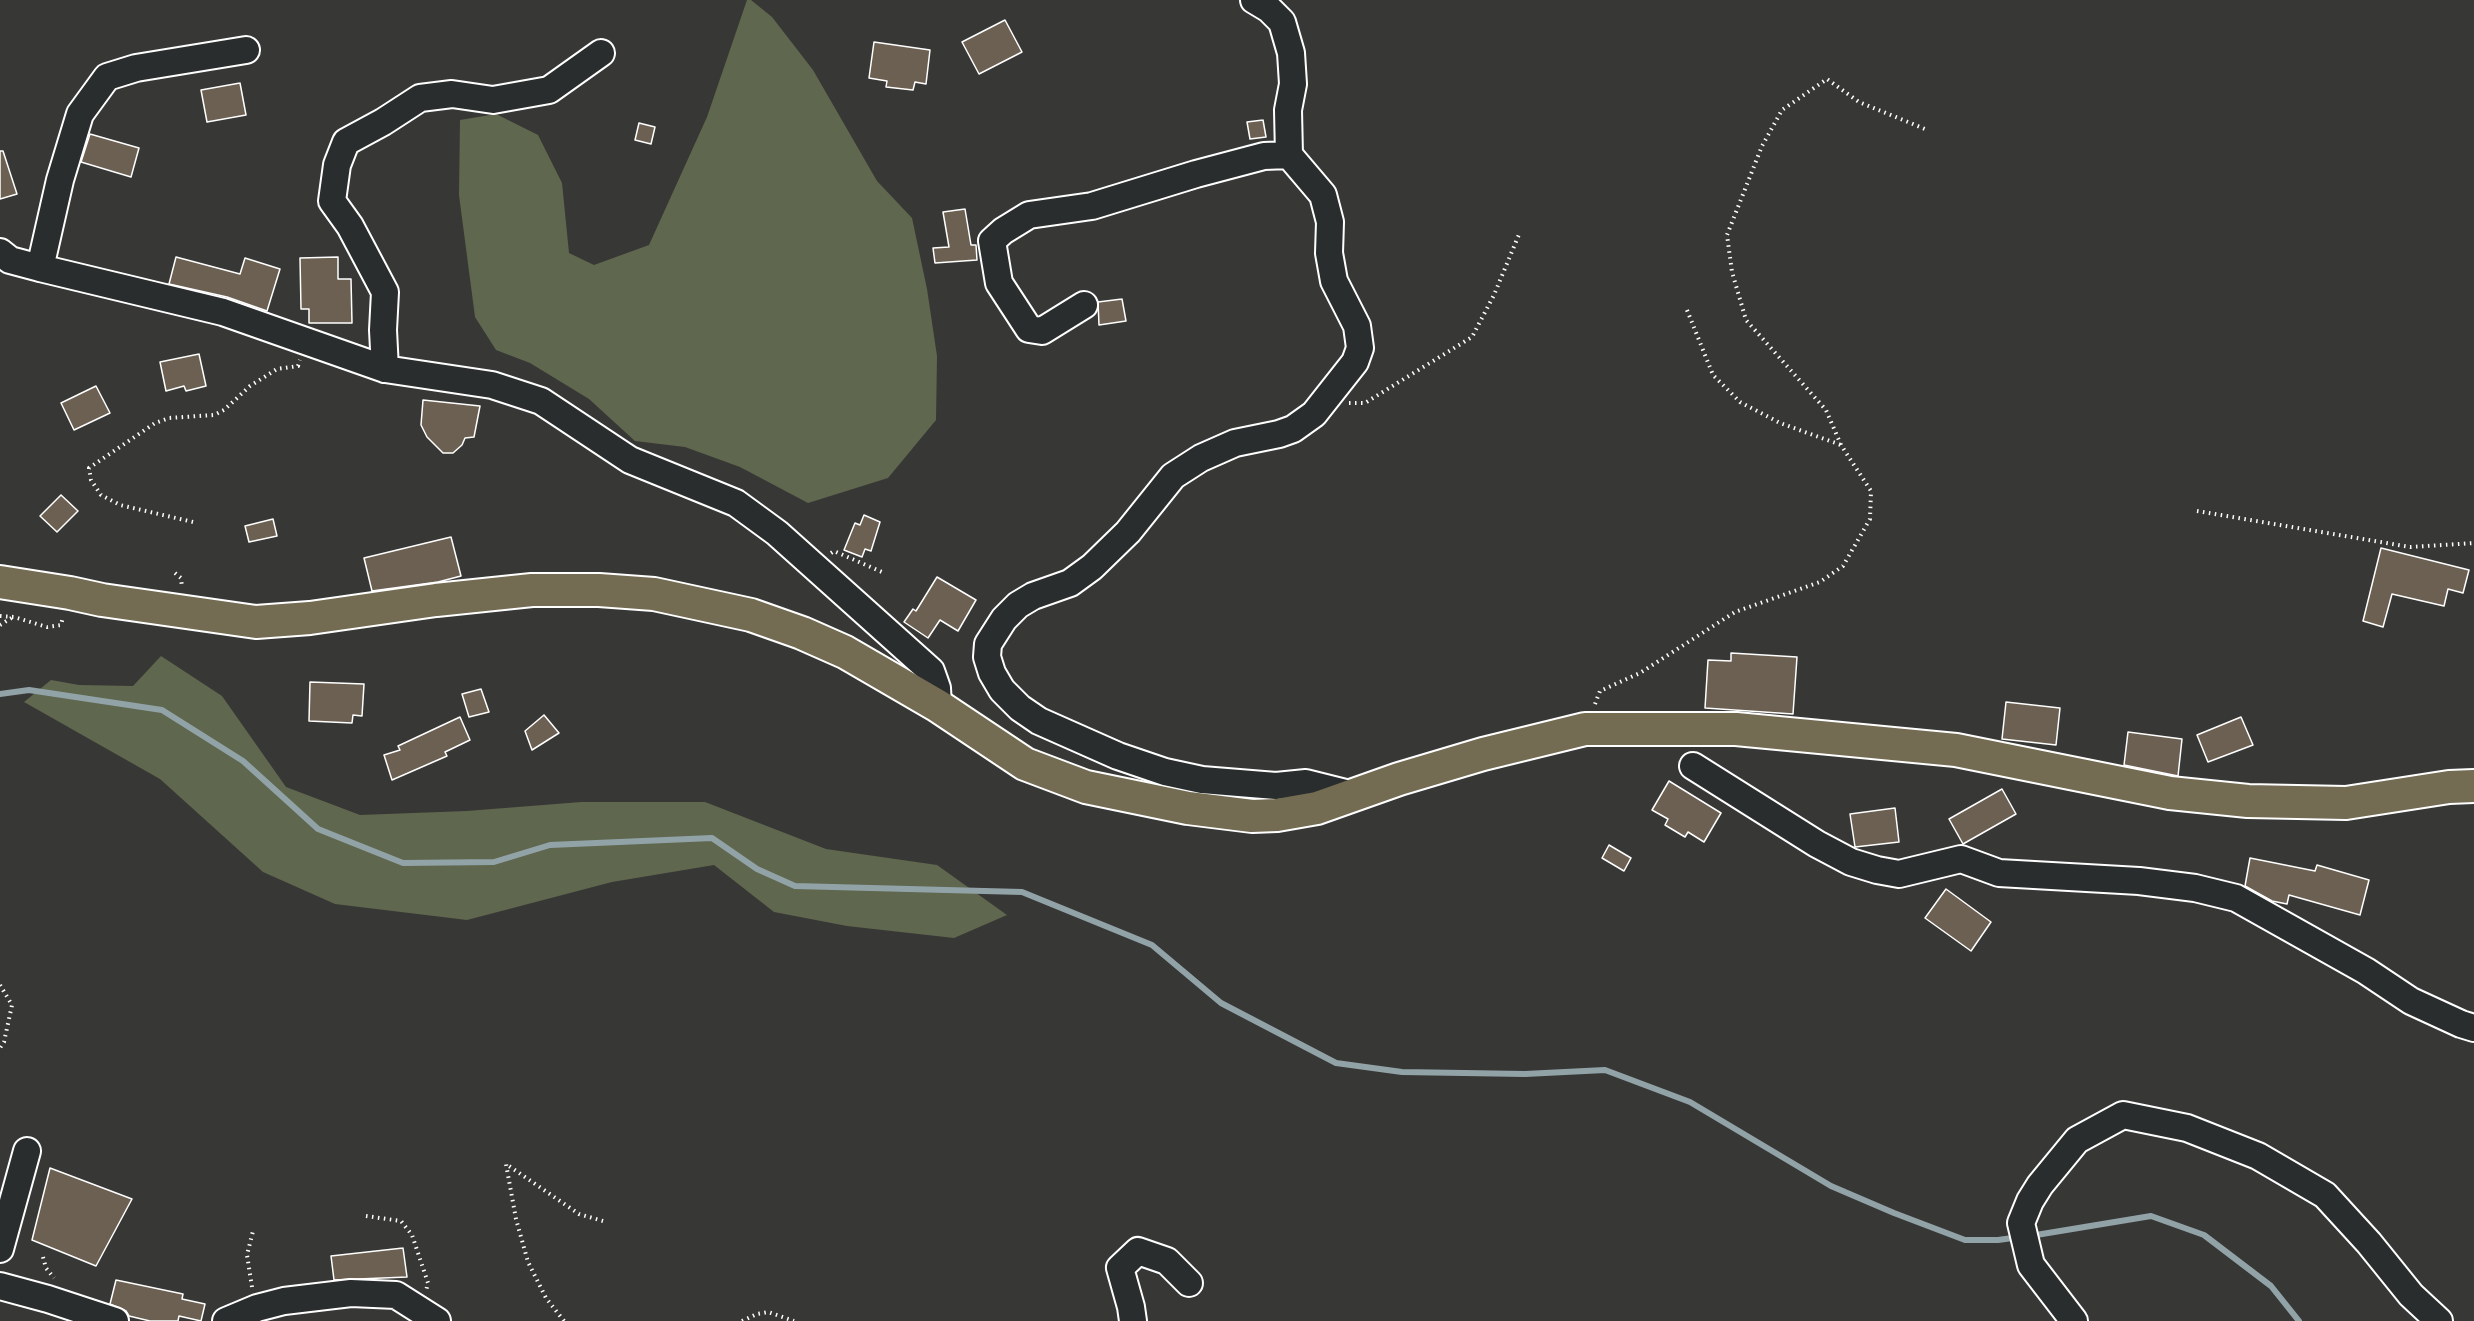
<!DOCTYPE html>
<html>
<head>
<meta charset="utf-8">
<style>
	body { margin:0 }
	canvas { display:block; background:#373735 }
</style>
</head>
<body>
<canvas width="2474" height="1321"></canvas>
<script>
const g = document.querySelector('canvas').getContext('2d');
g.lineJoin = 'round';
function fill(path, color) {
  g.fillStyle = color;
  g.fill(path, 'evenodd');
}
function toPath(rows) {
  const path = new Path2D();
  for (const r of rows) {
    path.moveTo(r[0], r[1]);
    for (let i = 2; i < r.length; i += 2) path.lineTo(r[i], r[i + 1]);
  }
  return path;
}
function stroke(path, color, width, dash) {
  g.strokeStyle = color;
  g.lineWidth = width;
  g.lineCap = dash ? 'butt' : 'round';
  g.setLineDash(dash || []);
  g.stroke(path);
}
fill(toPath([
	[747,0,751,0,772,17,813,70,877,181,912,218,927,289,937,356,936,420,888,478,808,503,740,467,685,447,635,441,589,399,530,363,496,350,475,317,459,195,460,120,496,114,538,135,562,183,569,253,594,265,649,245,707,117],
	[161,656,222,696,286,787,360,815,467,811,581,802,705,802,826,849,937,865,1007,915,954,938,847,926,774,912,714,865,612,882,467,920,335,904,263,872,160,779,24,702,51,680,79,685,133,686]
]), '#5f674e');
stroke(toPath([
	[0,694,29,690,162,710,243,761,318,829,403,863,494,862,550,845,712,838,757,869,795,886,1022,892,1152,945,1221,1003,1336,1063,1402,1072,1525,1074,1605,1070,1690,1102,1831,1186,1894,1213,1965,1240,1998,1240,2020,1237],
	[2030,1236,2151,1216,2204,1235,2271,1286,2299,1321]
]), '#92a3a8', 6);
const building = toPath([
	[1005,20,1022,52,979,74,962,42,1005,20],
	[874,42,930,50,926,84,915,82,913,90,886,87,887,81,869,78,874,42],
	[240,83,246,115,207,122,201,90,240,83],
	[1263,120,1266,137,1250,139,1247,122,1263,120],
	[639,123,655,127,651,144,635,140,639,123],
	[90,134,139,148,131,177,81,162,90,134],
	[0,151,3,151,17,194,0,199,0,151],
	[965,209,971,245,976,245,977,260,935,263,933,248,949,247,943,212,965,209],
	[176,257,240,274,245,258,280,269,267,311,227,297,169,284,176,257],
	[338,257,338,279,351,279,352,323,309,323,309,309,301,309,300,258,338,257],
	[1122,299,1126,321,1099,325,1098,302,1122,299],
	[199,354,206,386,186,391,184,386,166,391,160,362,199,354],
	[96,386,110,413,74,430,61,403,96,386],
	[423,400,480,406,474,437,465,438,462,445,453,453,443,453,427,437,421,425,423,400],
	[61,495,78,511,57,532,40,516,61,495],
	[864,515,880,522,871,551,865,549,862,557,844,550,855,523,860,525,864,515],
	[273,519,277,536,249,542,245,526,273,519],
	[451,537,461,576,438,582,372,591,364,558,451,537],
	[2381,548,2469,570,2463,593,2448,589,2444,606,2392,594,2383,627,2363,621,2381,548],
	[937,577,976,600,958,631,940,620,928,638,904,622,913,609,916,611,937,577],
	[1731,653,1797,657,1793,714,1705,708,1708,660,1731,661,1731,653],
	[310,682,364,684,362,716,353,715,352,723,309,721,310,682],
	[481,689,489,712,469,717,462,694,481,689],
	[2006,702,2060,708,2056,745,2002,739,2006,702],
	[544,715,559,733,532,750,525,731,544,715],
	[460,717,470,740,445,752,447,756,392,780,384,755,400,750,398,746,460,717],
	[2241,717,2253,745,2208,762,2197,735,2241,717],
	[2128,732,2182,739,2178,776,2124,765,2128,732],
	[1669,781,1721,813,1704,842,1688,832,1685,837,1665,825,1668,819,1652,810,1669,781],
	[2002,789,2016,814,1963,844,1949,819,2002,789],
	[1895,808,1899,842,1855,847,1850,814,1895,808],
	[1609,845,1631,858,1624,871,1602,858,1609,845],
	[2250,858,2315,871,2317,865,2369,880,2360,915,2289,895,2287,904,2272,901,2245,886,2250,858],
	[1946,889,1991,922,1971,951,1925,918,1946,889],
	[50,1168,132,1199,96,1266,32,1240,50,1168],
	[403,1248,407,1277,334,1280,331,1256,403,1248],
	[116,1280,183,1294,182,1299,205,1304,201,1321,179,1316,178,1321,150,1321,129,1316,126,1311,110,1304,116,1280]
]);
fill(building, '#6b6052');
stroke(building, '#fff', 1.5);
const minor = toPath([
	[1254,0,1269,9,1282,22,1291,53,1293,84,1288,110,1289,155,1323,195,1330,222,1329,253,1334,281,1357,326,1360,348,1355,362,1314,414,1293,429,1279,434,1235,443,1201,458,1173,476,1128,532,1092,567,1070,583,1033,596,1018,605,1004,619,988,644,987,657,992,673,1002,690,1020,708,1039,721,1118,756,1165,772,1202,780,1276,786,1306,783,1354,795],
	[0,252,10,260,40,268,223,312,385,369,492,385,541,401,630,460,736,503,777,533,931,671,937,688,938,706],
	[40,268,60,180,80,114,107,77,136,68,246,50],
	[1084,305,1042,331,1029,329,999,283,992,241,1003,231,1029,215,1092,206,1196,174,1264,156,1289,155],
	[385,369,383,330,385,292,350,226,332,201,337,165,346,142,383,122,420,98,452,94,493,100,549,90,601,53],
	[1693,766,1817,844,1851,862,1877,870,1899,874,1961,859,1999,873,2139,881,2195,888,2236,898,2366,971,2411,1001,2461,1024,2474,1028],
	[0,1249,27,1151],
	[0,1286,48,1299,115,1321],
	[226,1321,257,1308,284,1301,351,1293,396,1295,437,1321],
	[1133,1321,1131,1307,1120,1268,1138,1251,1167,1261,1189,1283],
	[2074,1321,2031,1265,2021,1223,2030,1201,2040,1185,2077,1140,2123,1115,2187,1128,2258,1156,2325,1195,2369,1243,2411,1295,2439,1321]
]);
const major = toPath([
	[0,582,70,593,102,600,256,622,310,618,436,600,532,590,599,590,654,594,751,615,802,633,845,652,938,706,1025,764,1086,787,1188,808,1252,816,1277,815,1317,808,1399,779,1483,754,1585,729,1736,729,1956,750,2170,793,2248,801,2346,803,2449,787,2474,786]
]);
stroke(minor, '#fff', 30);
stroke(major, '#fff', 36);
stroke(toPath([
	[1687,310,1713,375,1740,402,1780,423,1841,445],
	[1349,403,1365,403,1472,337,1494,295,1520,232],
	[2197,511,2410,547,2474,543],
	[193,522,120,505,101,495,91,480,89,468,155,423,169,418,214,415,224,410,250,386,277,369,298,366,300,360],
	[831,553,834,551,882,572],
	[175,573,181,578,182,587],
	[0,616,14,617,47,627,61,625,63,617],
	[0,625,13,617],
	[1595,704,1600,691,1640,673,1735,612,1820,582,1843,566,1870,519,1871,491,1841,445,1826,410,1746,320,1732,272,1727,235,1762,146,1782,110,1827,79,1859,102,1925,129],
	[0,985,12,1005,4,1042,0,1048],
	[366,1216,401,1221,412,1235,428,1283,426,1291],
	[43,1257,46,1268,54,1278],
	[252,1287,247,1255,253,1231],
	[564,1321,546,1298,528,1262,516,1219,506,1164,579,1214,603,1221],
	[742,1321,757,1314,768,1312,794,1321]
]), '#fff', 4, [1.5, 4.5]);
stroke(minor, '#2a2d2e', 26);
stroke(major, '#736b52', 32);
</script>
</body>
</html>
